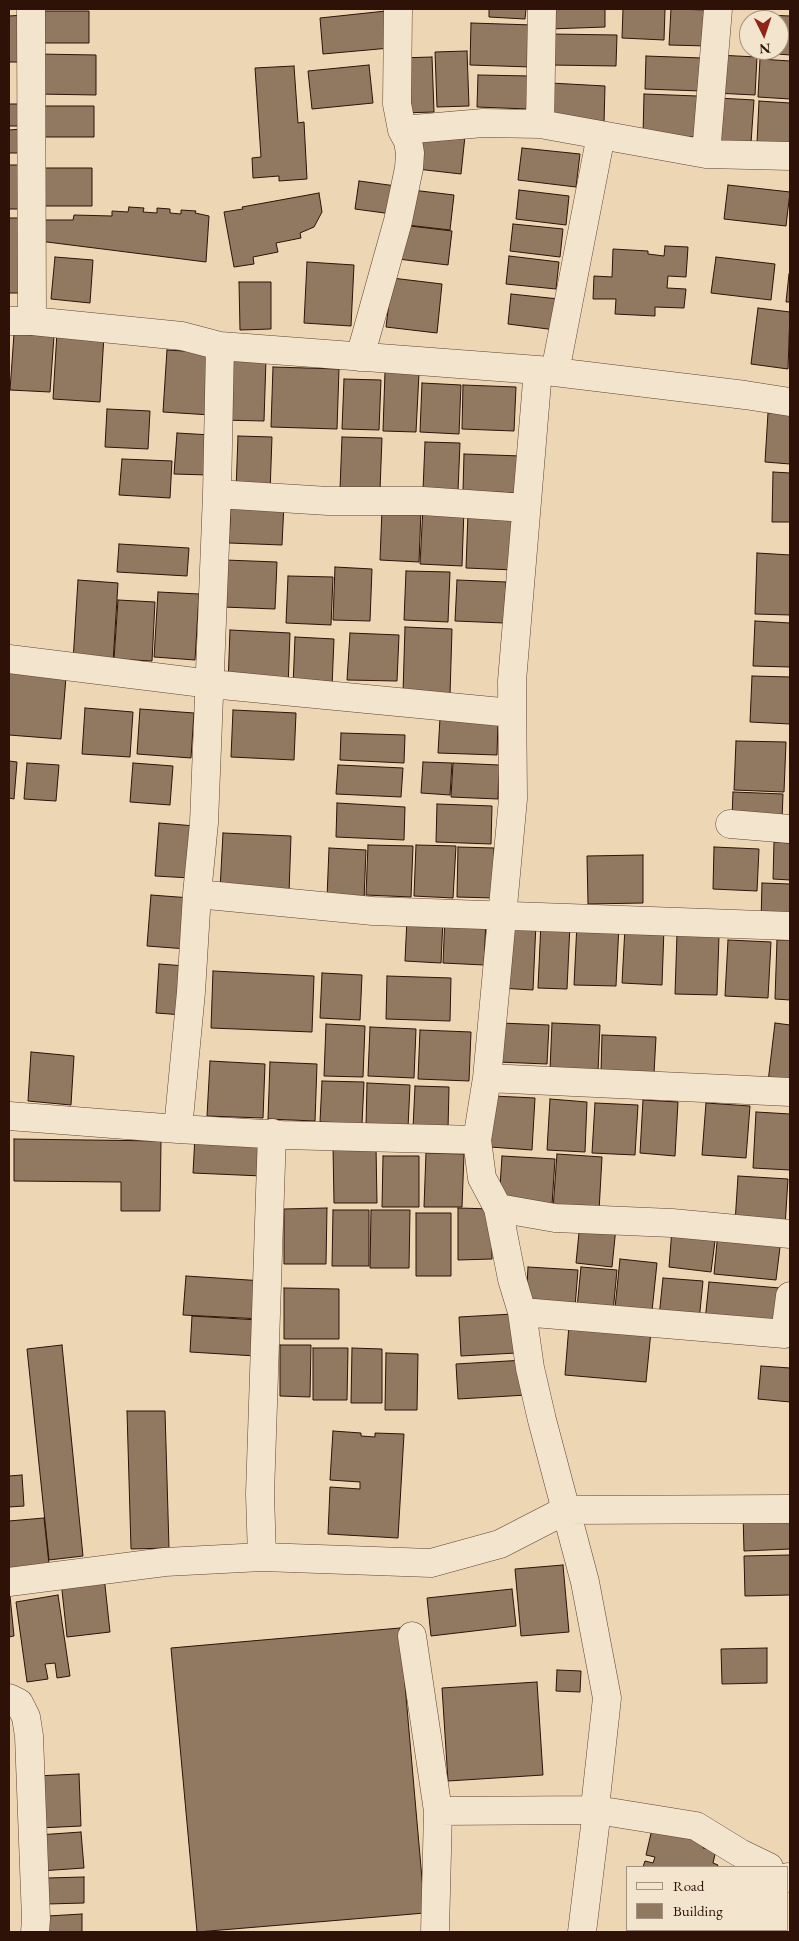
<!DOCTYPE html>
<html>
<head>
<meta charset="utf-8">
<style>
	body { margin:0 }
	#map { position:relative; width:799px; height:1941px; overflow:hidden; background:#edd6b4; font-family:"EB Garamond",serif }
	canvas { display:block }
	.frame { position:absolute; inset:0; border:10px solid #2e1208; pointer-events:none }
	.legend { position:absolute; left:626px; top:1866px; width:162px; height:65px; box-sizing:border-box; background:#f3e4ce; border:1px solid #a4907f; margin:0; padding:6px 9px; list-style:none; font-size:15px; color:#2e1208 }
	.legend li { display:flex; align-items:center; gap:10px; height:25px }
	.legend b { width:25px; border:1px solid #a4907f }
	.north { position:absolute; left:739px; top:10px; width:50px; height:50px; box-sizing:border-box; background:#f3e4ce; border:1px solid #a4907f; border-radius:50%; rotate:176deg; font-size:14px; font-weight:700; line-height:20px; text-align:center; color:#2e1208 }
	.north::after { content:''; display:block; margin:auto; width:18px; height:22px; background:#8f2418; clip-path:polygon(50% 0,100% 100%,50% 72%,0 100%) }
</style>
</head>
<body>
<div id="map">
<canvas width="799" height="1941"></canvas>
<div class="frame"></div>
<ul class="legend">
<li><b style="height:6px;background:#f3e4ce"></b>Road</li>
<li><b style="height:14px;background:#917861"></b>Building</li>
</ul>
<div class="north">N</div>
</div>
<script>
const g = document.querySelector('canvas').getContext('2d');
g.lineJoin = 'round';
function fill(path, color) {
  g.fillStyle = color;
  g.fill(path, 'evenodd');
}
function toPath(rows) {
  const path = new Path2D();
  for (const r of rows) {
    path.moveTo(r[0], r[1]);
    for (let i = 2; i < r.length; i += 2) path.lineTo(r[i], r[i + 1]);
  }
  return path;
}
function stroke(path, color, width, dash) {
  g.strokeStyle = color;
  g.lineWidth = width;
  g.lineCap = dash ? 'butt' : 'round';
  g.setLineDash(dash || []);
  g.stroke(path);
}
const building = toPath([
	[489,9,526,9,525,19,489,17,489,9],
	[548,9,605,9,605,27,549,29,548,9],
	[623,9,665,9,664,40,622,38,623,9],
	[671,9,708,10,707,46,669,45,671,9],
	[35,11,89,11,89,43,35,43,35,11],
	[386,11,390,48,323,54,320,18,386,11],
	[25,15,26,62,9,62,9,16,25,15],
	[767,15,790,16,790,55,765,53,766,50,779,50,779,20,767,20,767,15],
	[471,23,533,25,531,67,470,65,471,23],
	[550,34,617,35,616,66,550,65,550,34],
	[467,51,469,106,437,107,435,52,467,51],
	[37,54,96,55,96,95,37,94,37,54],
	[717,55,757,57,755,95,715,93,717,55],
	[646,56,702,58,701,91,645,89,646,56],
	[432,57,434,112,402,113,400,58,432,57],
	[760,59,790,61,790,99,758,97,760,59],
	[369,65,373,103,312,109,308,71,369,65],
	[294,66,298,123,304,122,307,179,279,181,279,176,253,178,252,158,261,157,255,68,294,66],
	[478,75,529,76,528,109,477,107,478,75],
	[550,83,605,86,604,124,548,122,550,83],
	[644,94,697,96,695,137,643,136,644,94],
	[718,98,754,100,751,143,715,141,718,98],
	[759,101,790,103,790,145,757,143,759,101],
	[9,104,24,104,24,126,9,126,9,104],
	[38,106,94,106,94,137,38,137,38,106],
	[23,129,24,153,9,153,9,130,23,129],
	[422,131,465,136,461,174,417,169,422,131],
	[522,148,580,154,576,187,518,180,522,148],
	[9,165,22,165,23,209,9,209,9,165],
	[39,168,92,168,92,206,39,206,39,168],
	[359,181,396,186,392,214,355,209,359,181],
	[728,185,790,192,786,226,724,219,728,185],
	[412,190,454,195,450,230,407,225,412,190],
	[519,190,569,196,566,225,516,219,519,190],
	[319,193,322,212,314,227,300,233,301,238,276,243,278,252,253,257,254,264,234,267,224,212,243,209,242,207,319,193],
	[129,207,144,208,143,212,157,213,157,208,170,209,170,213,181,214,181,210,196,211,195,213,209,216,206,262,39,241,40,220,73,220,74,215,112,216,112,211,128,212,129,207],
	[9,218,21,218,19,293,9,293,9,218],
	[513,224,563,229,560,257,510,251,513,224],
	[402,225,452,231,448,265,398,259,402,225],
	[665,246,688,247,686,277,668,276,667,288,686,289,684,308,655,307,655,316,615,314,616,299,593,299,594,276,612,277,613,249,648,251,648,254,664,256,665,246],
	[509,256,559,262,556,289,506,284,509,256],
	[55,257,93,260,90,303,51,299,55,257],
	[716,257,775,264,771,300,711,293,716,257],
	[307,262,354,265,351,326,304,323,307,262],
	[789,274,790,274,790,302,786,302,789,274],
	[392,278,442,284,437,333,386,327,392,278],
	[239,282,271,282,271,329,240,330,239,282],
	[511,294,559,299,556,330,508,324,511,294],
	[758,308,790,312,788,369,751,364,758,308],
	[57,332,104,335,100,402,53,399,57,332],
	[14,334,54,336,50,392,10,390,14,334],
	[167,350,215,353,211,415,163,412,167,350],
	[223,358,266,359,264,421,221,420,223,358],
	[273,367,339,369,337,429,271,427,273,367],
	[385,372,419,373,416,432,383,431,385,372],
	[344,379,381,380,379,430,342,429,344,379],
	[422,383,461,385,459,434,420,432,422,383],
	[463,385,516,387,514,431,462,429,463,385],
	[107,409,150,411,148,449,105,447,107,409],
	[768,413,790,414,790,464,765,462,768,413],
	[177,433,211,435,208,475,174,474,177,433],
	[238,436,272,437,270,493,236,491,238,436],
	[342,437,382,438,380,490,340,489,342,437],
	[425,442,460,443,458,491,423,490,425,442],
	[464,454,521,456,520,493,463,491,464,454],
	[122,459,172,461,170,498,119,495,122,459],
	[773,472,790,473,790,522,772,522,773,472],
	[231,502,284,503,282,545,229,543,231,502],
	[423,507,464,509,462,566,420,564,423,507],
	[382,509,421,510,419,562,380,560,382,509],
	[468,513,516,515,514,570,466,568,468,513],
	[119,544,189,548,187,576,117,572,119,544],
	[757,553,790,555,790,615,755,614,757,553],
	[225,560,277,562,275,609,223,607,225,560],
	[335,567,372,569,370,621,333,620,335,567],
	[406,571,450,572,448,622,404,620,406,571],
	[288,576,333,577,331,625,286,623,288,576],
	[78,580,118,583,113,663,73,661,78,580],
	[457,580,506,582,504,623,455,621,457,580],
	[158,592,199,594,195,660,154,657,158,592],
	[118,600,155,602,152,661,114,659,118,600],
	[755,621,790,623,790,667,753,666,755,621],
	[405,627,452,629,450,695,403,693,405,627],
	[230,630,290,633,288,688,228,685,230,630],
	[350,633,399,635,397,681,347,680,350,633],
	[295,637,334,639,332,687,293,686,295,637],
	[9,673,66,677,61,739,9,735,9,673],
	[752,676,790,677,790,724,750,722,752,676],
	[85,708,133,712,130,757,82,754,85,708],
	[140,709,194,713,191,758,137,754,140,709],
	[233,710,296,713,294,760,231,757,233,710],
	[440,718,498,720,497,755,438,753,440,718],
	[341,733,405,735,404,763,340,760,341,733],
	[736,741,786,742,784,792,734,790,736,741],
	[9,761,17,762,14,799,9,798,9,761],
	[423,762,452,763,450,795,421,793,423,762],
	[27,763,59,765,56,801,24,799,27,763],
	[133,763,173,766,170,805,130,802,133,763],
	[453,763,499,765,498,799,451,797,453,763],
	[338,765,403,768,401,797,336,794,338,765],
	[733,792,783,794,782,820,732,818,733,792],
	[337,803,405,807,404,840,336,837,337,803],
	[437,804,492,806,491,844,436,842,437,804],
	[159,823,195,826,191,878,155,876,159,823],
	[223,833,291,836,289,893,220,890,223,833],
	[774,842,790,843,790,880,773,879,774,842],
	[368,845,413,846,411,897,366,895,368,845],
	[416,845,456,846,453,898,414,896,416,845],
	[458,847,494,848,493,898,457,897,458,847],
	[714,847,759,849,757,891,713,889,714,847],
	[329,848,366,850,364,900,327,898,329,848],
	[643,855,643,903,588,904,587,856,643,855],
	[762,883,790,884,790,923,761,922,762,883],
	[151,895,191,898,187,949,147,946,151,895],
	[445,916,486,918,484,965,443,963,445,916],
	[407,918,443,920,441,963,405,961,407,918],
	[503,922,536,923,533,990,500,988,503,922],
	[541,922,570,924,567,989,538,988,541,922],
	[577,923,619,925,616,986,574,985,577,923],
	[625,927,664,928,662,985,622,983,625,927],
	[677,934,719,936,717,995,675,994,677,934],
	[728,940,771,942,768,998,725,996,728,940],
	[777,940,790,940,790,1000,775,999,777,940],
	[159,964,186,966,183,1015,156,1013,159,964],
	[213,971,314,976,312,1032,211,1028,213,971],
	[322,973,362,975,360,1020,320,1018,322,973],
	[387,976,451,978,450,1021,386,1019,387,976],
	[500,1023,549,1025,547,1064,498,1062,500,1023],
	[552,1023,600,1025,598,1072,550,1070,552,1023],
	[775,1023,790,1025,790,1085,768,1082,775,1023],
	[326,1024,365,1026,363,1077,324,1076,326,1024],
	[370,1027,416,1029,414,1078,368,1076,370,1027],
	[420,1030,471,1032,469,1081,418,1079,420,1030],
	[602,1035,656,1037,654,1074,601,1072,602,1035],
	[31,1052,74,1056,71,1105,28,1101,31,1052],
	[210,1061,265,1064,263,1118,207,1116,210,1061],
	[270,1062,317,1064,315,1121,268,1119,270,1062],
	[322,1081,364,1082,362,1124,320,1122,322,1081],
	[367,1083,410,1085,408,1128,366,1126,367,1083],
	[415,1086,449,1087,448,1130,413,1128,415,1086],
	[493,1096,535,1098,532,1150,490,1147,493,1096],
	[550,1099,587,1102,585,1152,547,1150,550,1099],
	[643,1100,678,1102,675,1156,640,1153,643,1100],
	[595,1103,638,1105,635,1155,592,1153,595,1103],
	[706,1103,750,1106,746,1158,702,1155,706,1103],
	[756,1112,790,1114,790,1170,753,1168,756,1112],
	[195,1136,264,1140,262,1176,193,1173,195,1136],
	[14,1139,161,1141,160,1211,121,1211,121,1182,14,1181,14,1139],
	[376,1146,377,1203,334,1203,333,1147,376,1146],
	[426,1153,464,1154,462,1207,424,1207,426,1153],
	[557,1154,602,1157,599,1211,553,1209,557,1154],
	[383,1156,419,1156,419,1207,382,1207,383,1156],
	[502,1156,555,1159,552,1205,499,1202,502,1156],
	[738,1176,788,1179,785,1226,735,1223,738,1176],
	[327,1208,326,1264,284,1264,284,1209,327,1208],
	[458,1208,492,1209,492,1259,458,1260,458,1208],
	[333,1210,369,1210,369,1266,332,1266,333,1210],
	[371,1210,410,1210,409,1268,370,1268,371,1210],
	[416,1213,451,1213,451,1276,416,1276,416,1213],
	[580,1223,616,1227,612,1267,576,1263,580,1223],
	[672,1229,716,1233,711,1272,669,1267,672,1229],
	[718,1232,781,1239,776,1280,714,1274,718,1232],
	[620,1259,657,1263,652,1311,615,1308,620,1259],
	[528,1267,578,1270,575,1307,526,1303,528,1267],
	[581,1267,617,1270,613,1312,577,1308,581,1267],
	[186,1276,264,1281,262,1319,183,1315,186,1276],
	[663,1278,703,1281,699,1321,659,1317,663,1278],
	[709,1282,780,1288,776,1328,705,1321,709,1282],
	[284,1288,339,1289,339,1339,284,1339,284,1288],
	[513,1314,516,1353,461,1356,459,1317,513,1314],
	[192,1316,258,1320,256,1356,190,1352,192,1316],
	[569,1325,651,1331,646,1382,565,1375,569,1325],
	[62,1345,83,1556,49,1560,27,1349,62,1345],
	[280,1345,311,1345,310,1397,280,1396,280,1345],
	[313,1348,348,1348,347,1400,313,1400,313,1348],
	[352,1348,382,1349,382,1403,351,1403,352,1348],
	[386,1353,418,1354,417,1410,385,1410,386,1353],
	[525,1360,527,1395,458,1399,456,1364,525,1360],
	[761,1366,790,1368,790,1402,758,1399,761,1366],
	[127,1411,165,1411,169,1548,131,1549,127,1411],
	[333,1431,361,1433,361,1436,375,1437,375,1433,404,1434,398,1538,328,1534,330,1487,360,1489,360,1482,330,1480,333,1431],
	[22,1475,24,1506,9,1507,9,1476,22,1475],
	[790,1513,790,1549,744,1551,743,1514,790,1513],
	[44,1518,49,1564,9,1568,9,1521,44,1518],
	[790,1555,790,1595,745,1596,744,1556,790,1555],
	[563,1565,569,1632,521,1636,515,1569,563,1565],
	[104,1576,110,1632,67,1637,61,1581,104,1576],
	[512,1589,516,1626,431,1636,427,1598,512,1589],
	[58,1595,70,1676,57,1678,55,1663,45,1664,48,1679,27,1682,16,1602,58,1595],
	[10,1596,14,1636,9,1637,9,1597,10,1596],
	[400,1628,425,1913,197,1932,171,1648,400,1628],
	[767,1648,767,1683,722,1684,721,1649,767,1648],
	[557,1670,581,1671,580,1692,556,1691,557,1670],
	[537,1682,543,1775,448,1781,442,1688,537,1682],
	[79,1774,81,1826,39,1828,36,1776,79,1774],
	[652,1829,705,1841,703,1848,716,1850,713,1863,718,1865,717,1867,643,1867,645,1861,653,1863,655,1857,646,1855,652,1829],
	[81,1832,84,1868,40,1871,38,1835,81,1832],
	[84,1877,84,1903,47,1904,47,1878,84,1877],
	[82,1914,82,1932,49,1932,48,1916,82,1914],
	[628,1930,700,1930,699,1932,628,1932,628,1930]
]);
fill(building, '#917861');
stroke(building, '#2e1208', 1);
const minor = toPath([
	[31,9,32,321],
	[540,124,542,9],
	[402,130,483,123,540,124,706,154,790,156],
	[706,154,718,9],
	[9,321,32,321,182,336,220,346,538,370,745,395,790,402],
	[220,346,217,494,204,823,197,894,191,992,178,1129,282,1135,477,1140],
	[360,357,398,221,409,168,410,153,408,141,402,130,397,104,398,9],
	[538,370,512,681,513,799,487,1078,477,1140,482,1178,498,1208,512,1279,522,1312,530,1368,542,1420,585,1582,607,1698,596,1798,597,1810,582,1932],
	[555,372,601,135],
	[217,494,328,501,423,501,526,508],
	[9,659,211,684,512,713],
	[730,824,790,829],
	[197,894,373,911,790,926],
	[487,1078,790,1092],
	[9,1116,178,1129],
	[498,1208,555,1218,672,1223,790,1234],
	[522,1312,785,1334,790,1296],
	[262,1557,260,1494,272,1133],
	[9,1582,165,1562,262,1557,431,1563,500,1544,566,1510,790,1509],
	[412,1636,438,1811],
	[9,1698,19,1703,26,1717,29,1736,36,1919,35,1932],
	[788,1877,790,1878],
	[435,1932,438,1811,597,1810,696,1826,740,1853,769,1867],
	[740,1932,740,1930]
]);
stroke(minor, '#5e4333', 29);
stroke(minor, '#f3e4ce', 28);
</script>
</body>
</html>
